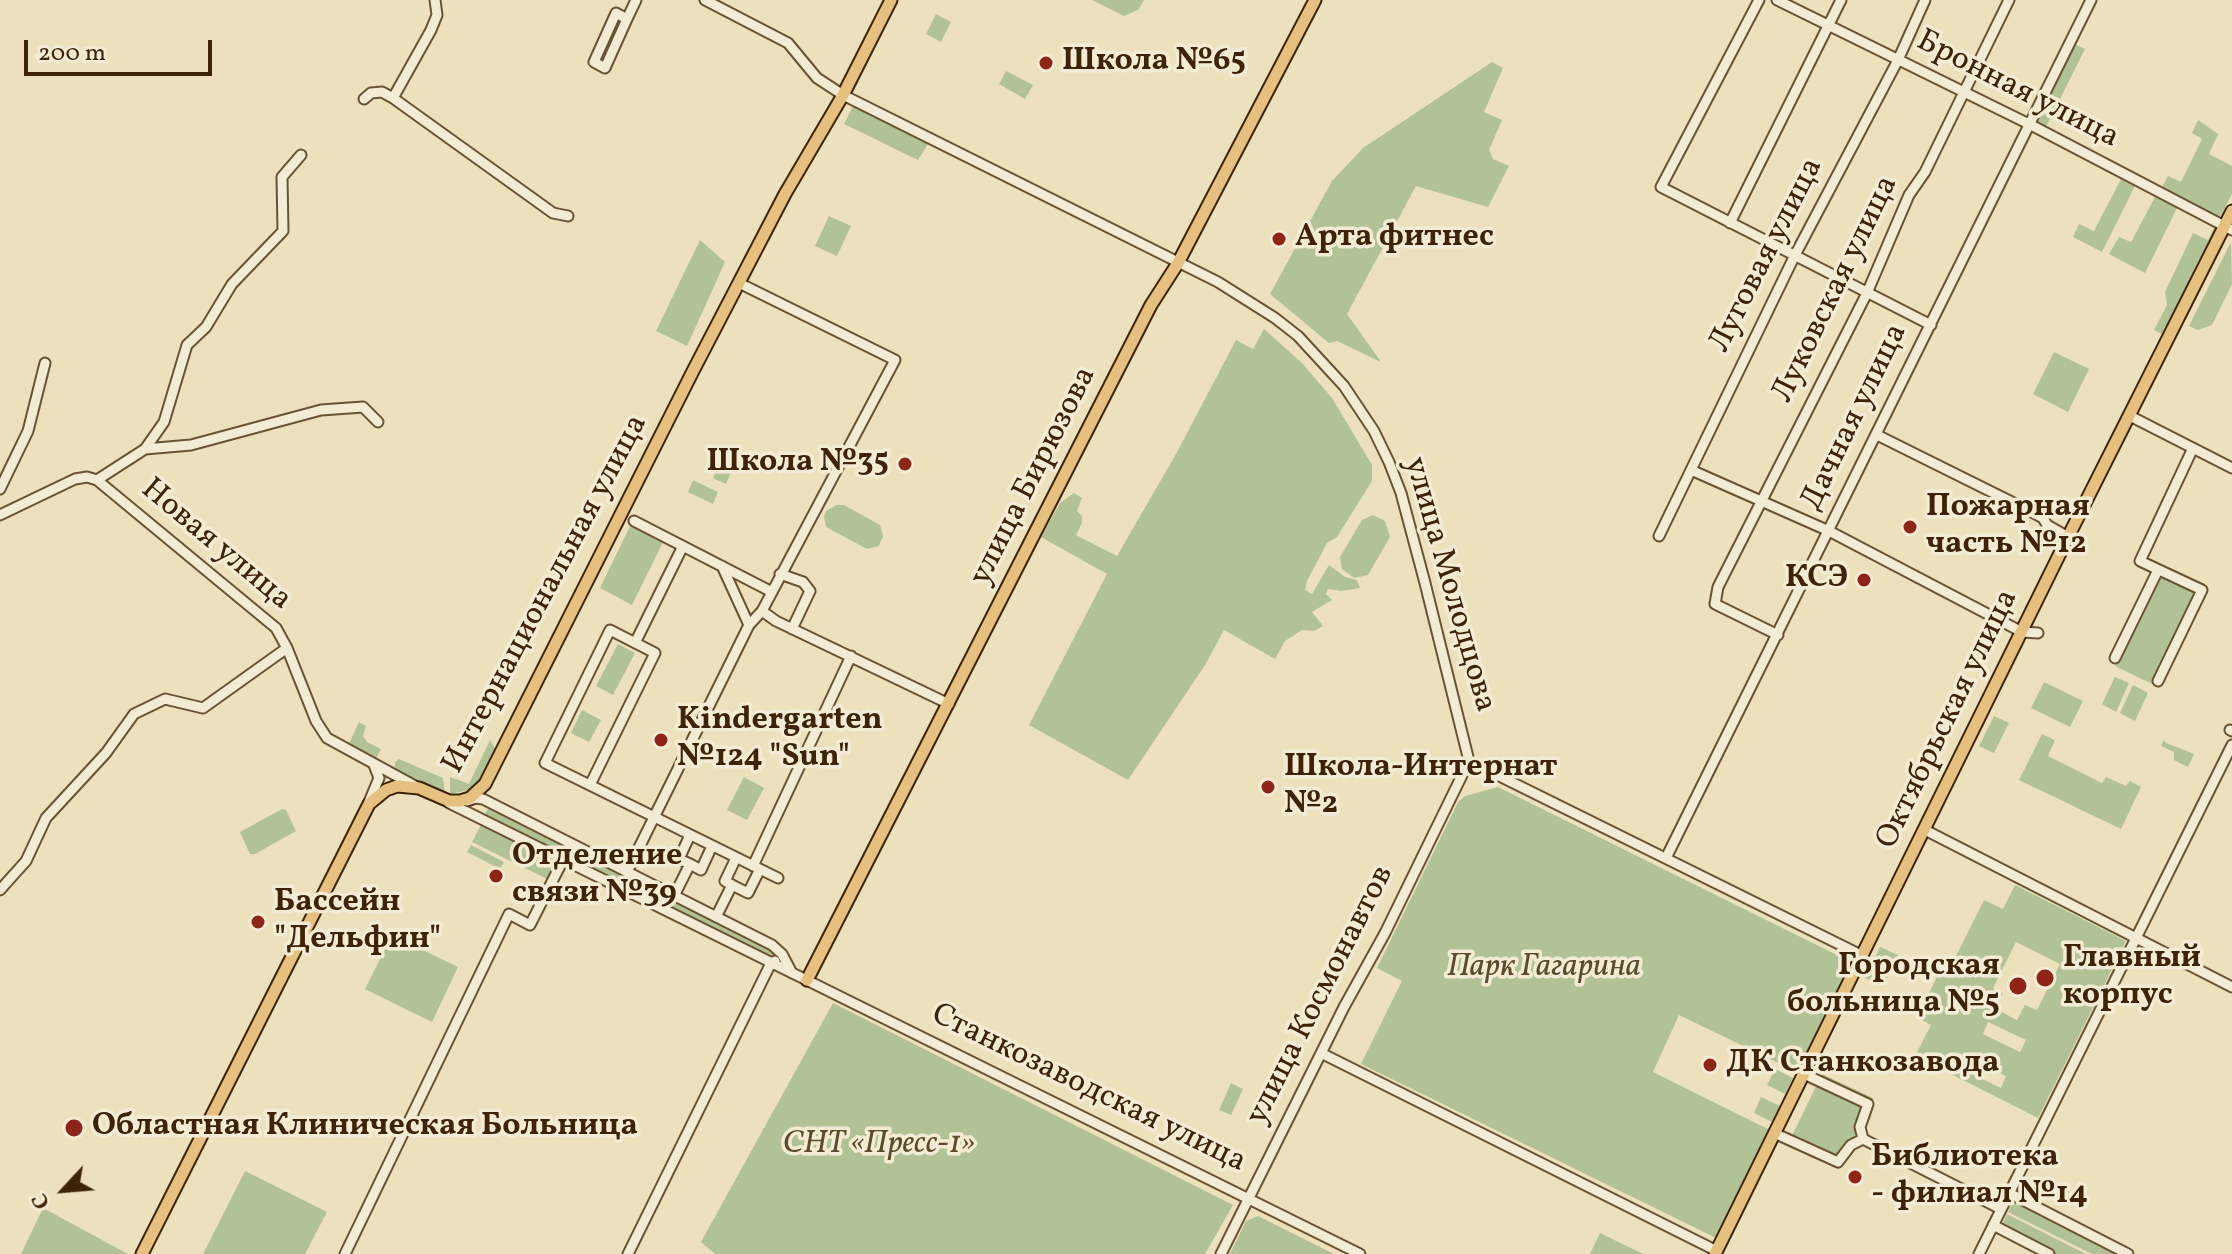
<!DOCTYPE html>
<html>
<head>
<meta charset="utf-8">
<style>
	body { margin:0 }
	#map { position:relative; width:2232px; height:1254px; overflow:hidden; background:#ece0bd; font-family:Vollkorn,serif }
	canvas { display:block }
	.north { position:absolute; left:24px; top:1150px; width:80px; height:80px; -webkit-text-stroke:6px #f3ebd4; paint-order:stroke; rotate:244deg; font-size:22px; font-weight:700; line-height:32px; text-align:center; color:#3e2407 }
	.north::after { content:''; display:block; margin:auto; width:28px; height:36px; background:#3e2407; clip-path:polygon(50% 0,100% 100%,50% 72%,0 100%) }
	.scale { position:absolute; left:24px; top:40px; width:188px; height:36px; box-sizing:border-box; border:4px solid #3e2407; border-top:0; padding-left:10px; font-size:24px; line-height:28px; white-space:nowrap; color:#3e2407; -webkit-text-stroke:6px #f3ebd4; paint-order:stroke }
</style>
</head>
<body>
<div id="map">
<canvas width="2232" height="1254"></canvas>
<div class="north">С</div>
<div class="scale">200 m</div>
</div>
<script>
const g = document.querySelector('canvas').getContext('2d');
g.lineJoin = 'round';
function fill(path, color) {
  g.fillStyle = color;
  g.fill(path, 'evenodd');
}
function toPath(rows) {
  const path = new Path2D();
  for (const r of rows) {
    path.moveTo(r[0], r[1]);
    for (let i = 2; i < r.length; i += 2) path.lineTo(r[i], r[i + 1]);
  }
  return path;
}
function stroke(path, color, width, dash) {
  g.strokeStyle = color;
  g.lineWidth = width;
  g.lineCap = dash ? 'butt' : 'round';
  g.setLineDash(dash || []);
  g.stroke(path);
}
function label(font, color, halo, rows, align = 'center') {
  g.font = font + ' Vollkorn,serif';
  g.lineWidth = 7;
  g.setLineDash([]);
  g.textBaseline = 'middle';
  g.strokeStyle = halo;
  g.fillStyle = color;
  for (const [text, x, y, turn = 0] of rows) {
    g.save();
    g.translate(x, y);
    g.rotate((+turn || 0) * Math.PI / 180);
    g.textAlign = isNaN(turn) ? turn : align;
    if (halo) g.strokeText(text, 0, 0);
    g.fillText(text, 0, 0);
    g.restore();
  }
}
fill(toPath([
	[1092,0,1144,0,1138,10,1124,16],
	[936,14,951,22,941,42,926,34],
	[2075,44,2085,49,2046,127,2037,123],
	[1492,62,1503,68,1484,112,1502,120,1489,150,1493,159,1509,166,1488,207,1416,186,1347,314,1381,362,1337,341,1329,343,1270,294,1332,181,1363,148],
	[1006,71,1033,85,1025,99,999,84],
	[853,106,928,144,918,160,844,124],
	[2198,120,2218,134,2209,154,2232,166,2232,194,2219,219,2161,189,2168,176,2181,182,2202,139,2192,133],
	[2121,179,2135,186,2102,252,2073,237,2079,224,2094,231],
	[2155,197,2177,208,2145,273,2109,254,2119,237,2131,242],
	[829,216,851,226,837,256,815,246],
	[2214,228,2219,231,2205,258,2199,259,2195,268,2197,274,2167,337,2154,330,2167,305,2165,292,2193,233,2208,240],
	[700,240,725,262,687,346,656,331],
	[2231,242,2232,284,2212,325,2198,330,2189,326],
	[1264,329,1302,363,1332,398,1372,465,1372,481,1337,537,1327,543,1307,581,1305,590,1312,594,1329,565,1345,577,1357,580,1360,588,1341,591,1328,589,1326,594,1332,600,1312,612,1323,626,1314,631,1302,630,1285,641,1275,659,1224,630,1205,665,1128,780,1029,725,1107,574,1041,537,1060,503,1074,493,1082,498,1077,511,1082,516,1082,523,1076,535,1117,556,1176,454,1236,340,1253,349],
	[2054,352,2089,369,2068,412,2033,394],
	[723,455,736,461,726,484,713,478],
	[693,480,718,492,713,504,688,492],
	[837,505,844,505,880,525,883,536,879,546,867,549,826,527,824,517,826,511],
	[1373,515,1385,521,1390,537,1368,575,1354,578,1342,569,1340,557,1362,520],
	[631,524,664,540,632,605,600,588],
	[2160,574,2197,593,2152,684,2115,666],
	[618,644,635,653,613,695,596,686],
	[2115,677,2129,683,2116,712,2102,704],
	[2044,682,2083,701,2070,727,2031,708],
	[2133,685,2148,693,2135,721,2120,713],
	[582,710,601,720,589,742,571,733],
	[1994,716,2009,723,1994,753,1979,746],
	[359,722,366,726,363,736,367,742,381,749,375,760,348,746],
	[2042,734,2055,740,2048,756,2102,783,2106,777,2126,786,2130,781,2141,787,2121,829,2019,780],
	[490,740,496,750,481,781,469,790,450,794,450,777,469,784],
	[2164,740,2166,743,2194,754,2188,767,2174,760,2174,752,2161,746],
	[399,759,443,778,445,794,395,770,395,762],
	[744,777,764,788,747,820,727,810],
	[1498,787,1853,963,1799,1073,1679,1015,1653,1072,1770,1130,1716,1238,1361,1064,1402,981,1377,968,1458,802,1465,796],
	[489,807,777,951,773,960,483,817],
	[282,809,286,810,296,831,255,854,250,854,240,832],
	[481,825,557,863,549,880,472,842],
	[471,845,504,862,500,869,467,852],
	[2015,885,2126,941,2038,1118,1915,1056,1931,1025,1917,1017,1943,965,1950,968,1984,900,2003,909],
	[2016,942,2060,964,2037,1010,2025,1005,2017,1020,1996,1009,2003,993,1993,988],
	[1988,1022,2026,1040,2020,1052,1983,1034],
	[1959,1053,2006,1076,2001,1088,1953,1065],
	[392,935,458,967,432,1022,365,989],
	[1880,947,1898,955,1893,965,1894,969,1890,972,1883,986,1865,978],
	[833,1003,1233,1205,1205,1254,715,1254,701,1242],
	[1775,1069,1793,1078,1785,1094,1767,1085],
	[1822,1074,1873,1098,1838,1169,1788,1144],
	[1231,1083,1243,1089,1231,1115,1219,1110],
	[1761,1097,1780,1106,1772,1122,1754,1113],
	[245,1171,327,1212,305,1254,203,1254],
	[2014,1200,2121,1254,2092,1254,2008,1212],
	[43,1208,128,1254,21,1254],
	[2007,1214,2086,1254,2054,1254,2001,1227],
	[1258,1216,1334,1254,1230,1254,1246,1221],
	[1600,1233,1643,1254,1590,1254]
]), '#b1c396');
const minor = toPath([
	[705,0,788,43,817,78,843,95,1218,282,1275,318,1298,336,1344,386,1374,431,1389,462,1401,493,1425,583,1469,761,1863,956],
	[1759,0,1661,187,1931,325],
	[1777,0,2031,125,2232,230],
	[627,19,616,13,594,62,605,68,627,19,636,0],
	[393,98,431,30,437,15,435,0],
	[364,99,371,93,382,92,393,98,553,213,568,216],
	[1730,223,1841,0],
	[2130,416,2232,468],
	[1877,435,2030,511,2043,518,2047,525,2068,537],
	[145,449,164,422,187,345,206,327,232,284,283,231,282,177,301,155],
	[1691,470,1829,531,2022,632,2038,633],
	[97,480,145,449,191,445,321,410,363,407,378,422],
	[0,489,28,431,45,363],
	[0,515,75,479,87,477,97,480,276,628,287,648,316,721,327,738,415,786],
	[634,521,772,592],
	[1659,536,1794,257,1898,60,1925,0],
	[722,566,749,625],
	[780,574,803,582,810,591,792,629],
	[762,611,776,621,949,704],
	[1778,635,1715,604,1718,587,1867,293,1909,195,1925,172,2009,0],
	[635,643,683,546],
	[2115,658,2158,570],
	[2158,681,2202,590,2140,561,2193,448],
	[2230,730,2232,731],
	[590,785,655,653,610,630,545,763,778,878],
	[467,801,476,798,483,799,772,945,782,954,792,973],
	[369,802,379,778,374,765],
	[449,803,1360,1254],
	[1925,830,2232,987],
	[1666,858,2091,0],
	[690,864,679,859,690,835],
	[753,866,851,656],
	[627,872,749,625,762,611,895,360,739,283],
	[732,885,725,881,736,858],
	[0,890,26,861,46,818,106,753,134,714,165,699,203,708,287,648],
	[674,896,690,864,701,870,712,846],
	[716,917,732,885,748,893,760,869],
	[1321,1053,1717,1251],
	[1774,1133,1838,1162,1851,1145,1863,1139,1860,1127,1868,1104,1804,1074],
	[1863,1139,2001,1209],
	[2009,1193,2128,1254],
	[1993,1225,2049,1254],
	[345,1254,509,914,530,925,563,860],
	[628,1254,771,963,775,961],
	[1221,1254,1344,1007,1385,933,1469,761],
	[1979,1254,2232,745]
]);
const major = toPath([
	[807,980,1151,305,1178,263,1315,0],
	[142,1254,369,804,386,790,397,786,419,788,449,801,460,801,470,798,485,784,693,371,785,194,843,95,891,0],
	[1715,1254,2068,537,2232,211]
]);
stroke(minor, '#6a5334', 13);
stroke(major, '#3e2407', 15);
stroke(minor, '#f3ebd4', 9);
stroke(major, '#e6c07e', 11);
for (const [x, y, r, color] of [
	[1046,63,8,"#8f2418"],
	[1279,239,8,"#8f2418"],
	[905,464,8,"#8f2418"],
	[1910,527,8,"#8f2418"],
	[1864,580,8,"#8f2418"],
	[661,740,8,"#8f2418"],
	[1268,787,8,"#8f2418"],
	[496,876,8,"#8f2418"],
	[258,922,8,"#8f2418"],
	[2045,978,10,"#8f2418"],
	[2018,986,10,"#8f2418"],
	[1710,1065,8,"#8f2418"],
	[74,1128,10,"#8f2418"],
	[1855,1177,8,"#8f2418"]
]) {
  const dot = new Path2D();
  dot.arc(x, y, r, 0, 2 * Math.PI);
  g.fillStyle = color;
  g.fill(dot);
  stroke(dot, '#f3ebd4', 3);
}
label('bold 32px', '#3e2407', '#f3ebd4', [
	["Школа №65",1062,63],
	["Арта фитнес",1295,239],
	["Школа №35",889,464,"right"],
	["Пожарная",1926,509],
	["часть №12",1926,546],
	["КСЭ",1848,580,"right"],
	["Kindergarten",677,722],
	["№124 \"Sun\"",677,759],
	["Школа-Интернат",1284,769],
	["№2",1284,806],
	["Отделение",512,858],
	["связи №39",512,895],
	["Бассейн",274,904],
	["\"Дельфин\"",274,941],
	["Главный",2063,960],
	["корпус",2063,997],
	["Городская",2000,968,"right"],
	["больница №5",2000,1005,"right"],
	["ДК Станкозавода",1726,1065],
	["Областная Клиническая Больница",92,1128],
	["Библиотека",1871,1159],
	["- филиал №14",1871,1196]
], 'left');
label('32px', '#3e2407', '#f3ebd4', [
	["Бронная улица",2017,91,27],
	["Луговая улица",1768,256,-63],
	["Луковская улица",1837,290,-64],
	["Дачная улица",1856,418,-64],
	["улица Бирюзова",1035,477,-63],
	["Новая улица",215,546,40],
	["улица Молодцова",1448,585,74],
	["Интернациональная улица",547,595,-62],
	["Октябрьская улица",1949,720,-64],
	["улица Космонавтов",1322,996,-63],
	["Станкозаводская улица",1088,1090,26]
]);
label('italic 32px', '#5b4c2b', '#f3ebd4', [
	["Парк Гагарина",1544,969],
	["СНТ «Пресс-1»",879,1146]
]);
</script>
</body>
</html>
